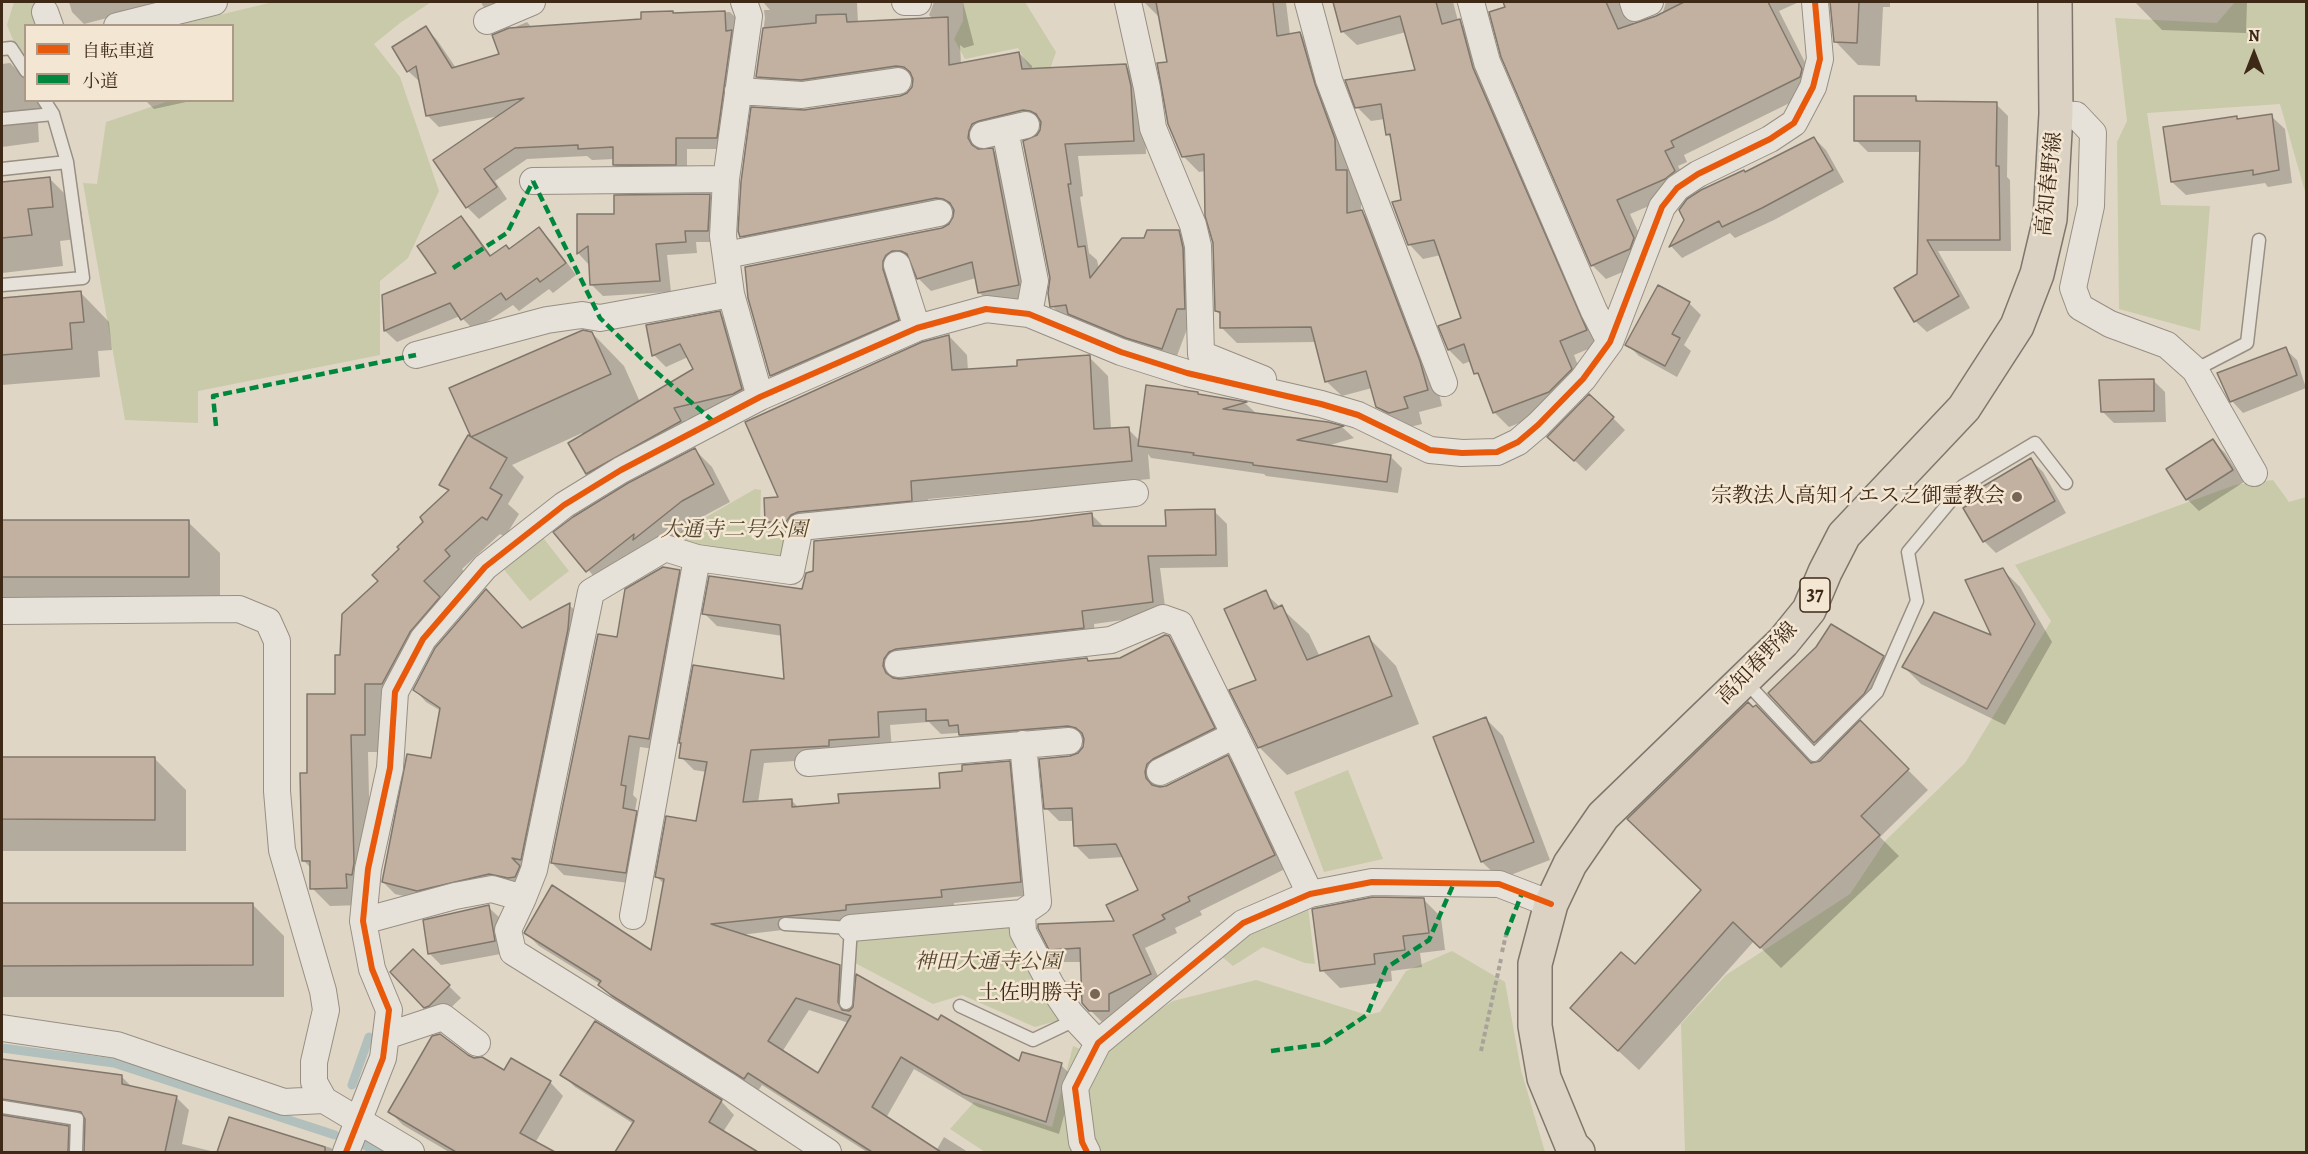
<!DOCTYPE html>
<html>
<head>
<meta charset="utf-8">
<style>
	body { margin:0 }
	#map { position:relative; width:2308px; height:1154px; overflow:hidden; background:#e0d6c5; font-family:Alegreya,"Noto Serif JP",serif }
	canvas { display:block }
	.frame { position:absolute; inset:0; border:3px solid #3e2917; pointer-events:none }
	.legend { position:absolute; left:24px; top:24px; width:210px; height:78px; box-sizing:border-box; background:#f3e6d2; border:2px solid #ab9a87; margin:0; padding:8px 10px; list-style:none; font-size:18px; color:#3e2917 }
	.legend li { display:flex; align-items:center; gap:12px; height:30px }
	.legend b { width:30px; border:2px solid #ab9a87 }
	.north { position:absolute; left:2224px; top:24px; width:60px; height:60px; -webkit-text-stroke:4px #f3e6d2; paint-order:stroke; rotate:0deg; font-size:16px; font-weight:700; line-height:24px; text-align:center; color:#3e2917 }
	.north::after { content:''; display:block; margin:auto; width:21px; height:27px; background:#3e2917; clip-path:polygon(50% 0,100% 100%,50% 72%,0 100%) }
</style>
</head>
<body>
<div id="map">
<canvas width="2308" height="1154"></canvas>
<div class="frame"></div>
<ul class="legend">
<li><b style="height:8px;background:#e8590c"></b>自転車道</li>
<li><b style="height:8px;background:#00873e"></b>小道</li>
</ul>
<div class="north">N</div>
</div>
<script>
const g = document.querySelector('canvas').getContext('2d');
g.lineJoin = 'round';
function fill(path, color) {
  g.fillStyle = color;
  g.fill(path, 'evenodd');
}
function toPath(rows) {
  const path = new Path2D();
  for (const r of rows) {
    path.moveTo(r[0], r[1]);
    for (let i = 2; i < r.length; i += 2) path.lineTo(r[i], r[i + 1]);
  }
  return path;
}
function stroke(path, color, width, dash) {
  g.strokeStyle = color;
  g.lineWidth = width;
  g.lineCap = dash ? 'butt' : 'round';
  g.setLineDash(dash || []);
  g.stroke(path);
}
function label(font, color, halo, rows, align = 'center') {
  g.font = font + ' Alegreya,"Noto Serif JP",serif';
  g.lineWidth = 5;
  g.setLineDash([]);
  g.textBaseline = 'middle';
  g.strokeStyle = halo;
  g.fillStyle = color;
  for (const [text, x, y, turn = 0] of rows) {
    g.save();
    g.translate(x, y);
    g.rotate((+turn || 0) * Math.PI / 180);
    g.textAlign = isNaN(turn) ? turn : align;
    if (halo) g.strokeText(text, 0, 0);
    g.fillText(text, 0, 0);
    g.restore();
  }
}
fill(toPath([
	[14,2,37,2,32,12,37,25,26,26,25,62,19,55,7,25],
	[273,2,431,2,400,23,374,44,400,77,439,191,408,258,380,281,380,355,198,391,198,423,125,420,83,183,97,184,106,122,169,101,232,100,232,26,178,25],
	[963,2,1025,2,1056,52,1050,69,1029,67,1018,48,965,59,954,39,963,21],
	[2235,2,2306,2,2306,195,2280,104,2147,113,2161,205,2210,206,2200,331,2119,309,2117,142,2127,121,2115,18,2217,23],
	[2273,480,2289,502,2306,497,2306,1152,1685,1152,1681,1024,1726,975,1850,894,1886,840,1965,763,2051,621,2015,565,2235,485],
	[755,489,761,490,760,525,793,531,786,564,668,539],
	[541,535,569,571,530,601,501,566],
	[1348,770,1383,859,1324,872,1294,792],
	[1308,907,1315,964,1305,963,1263,947,1233,966,1220,955,1262,921],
	[1016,920,1067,1018,1035,1027,962,995,933,1004,855,963,856,935],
	[1452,951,1505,982,1521,1070,1545,1152,985,1152,950,1129,974,1102,1052,1127,1073,1046,1093,1054,1173,1001,1256,980,1367,1015,1380,1012,1406,971]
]), '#c8caa9');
fill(toPath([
	[69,2,169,2,84,24,72,12],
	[481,2,526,2,495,18,483,6],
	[763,2,857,2,858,23,933,19,929,15,934,2,963,2,974,45,964,48,960,45,961,64,1019,53,1032,66,1032,70,1126,66,1139,79,1144,100,1146,154,1078,156,1083,196,1080,197,1089,253,1097,260,1099,269,1145,239,1178,231,1191,245,1190,321,1175,361,1083,326,1074,318,1065,319,1052,306,1051,278,1037,138,1042,129,1042,123,993,133,981,145,981,151,993,150,1006,163,1031,298,992,305,979,292,976,278,931,291,918,278,912,263,905,263,911,333,784,388,771,376,749,297,942,229,950,225,955,211,754,249,741,236,804,111,901,97,908,94,913,88,914,79,770,89,757,77,765,18,764,10,770,10],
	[1144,2,1286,2,1290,35,1300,33,1315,49,1350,156,1351,176,1361,187,1361,211,1377,227,1435,378,1442,406,1419,412,1422,424,1406,428,1393,422,1377,406,1372,388,1342,396,1326,381,1316,342,1237,343,1222,328,1222,316,1216,311,1214,245,1206,171,1199,172,1183,156,1160,18],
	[1334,2,1453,2,1458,21,1474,35,1600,344,1574,355,1585,384,1564,406,1509,427,1495,413,1482,379,1476,373,1471,361,1463,364,1449,350,1463,319,1441,255,1423,259,1409,244,1392,139,1387,134,1385,119,1371,121,1357,107,1417,71,1406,32,1357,45,1342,31],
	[1505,2,1643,2,1632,15,1634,24,1657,17,1663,12,1666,2,1799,2,1779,11,1816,84,1814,91,1684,155,1687,162,1678,166,1688,186,1680,193,1630,214,1648,253,1644,263,1606,279,1592,265],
	[1831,2,1890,2,1890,7,1883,7,1880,66,1858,65,1835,41],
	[2135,2,2247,2,2246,33,2162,30],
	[673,12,675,14,730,12,742,24,728,149,687,149,687,176,626,176,615,165,614,159,592,160,587,156,527,159,495,181,507,199,479,219,467,207,500,116,439,127,427,115,420,82,408,71,426,28,437,40,456,68,501,55,494,36,527,22,532,28,642,21],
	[10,63,26,79,26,100,42,100,45,121,38,122,39,142,2,147,2,64],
	[1915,97,1920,102,1996,104,2008,116,2007,177,2010,180,2011,251,1938,251,1970,308,1927,332,1915,321,1919,275,1922,152,1868,152,1856,140],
	[145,100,185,100,186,102,154,109],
	[2271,116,2285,129,2292,183,2268,187,2265,183,2186,195,2172,182,2236,118,2239,120],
	[1814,138,1826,150,1844,182,1774,220,1735,238,1730,233,1682,258,1671,246,1685,220,1746,174],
	[49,178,81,210,85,238,60,241,63,266,2,273,2,183],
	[710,196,721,207,720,242,696,242,697,253,667,255,671,292,603,296,591,284,590,266,579,254,579,216,615,216],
	[461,218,472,229,492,257,510,251,539,229,551,241,576,275,553,293,549,289,519,311,513,305,474,330,460,316,397,342,385,331,384,296,438,273],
	[81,293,109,322,112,350,98,351,100,377,2,385,2,300],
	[1689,303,1701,315,1684,345,1691,351,1677,377,1639,356,1627,344],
	[720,313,732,325,753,401,745,406,685,420,692,434,599,485,587,473,582,433,512,465,524,477,508,504,519,514,505,537,500,534,462,569,467,575,427,650,383,752,368,752,371,882,364,905,330,906,312,888,311,868,304,861,308,774,336,696,342,656,380,581,449,492,441,484,479,442,473,436,592,333,624,366,640,402,695,370,688,357,666,367,654,355,648,326],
	[949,336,967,355,968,371,1019,368,1089,357,1108,376,1111,429,1128,429,1140,441,1197,393,1200,396,1246,404,1257,414,1327,423,1343,428,1354,438,1327,446,1390,456,1402,468,1398,493,1266,476,1264,474,1151,458,1148,454,1150,479,928,499,930,519,785,540,766,521,780,498],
	[2285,349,2297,360,2306,388,2243,413,2232,401],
	[2153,380,2165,392,2166,422,2114,423,2102,411],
	[1613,418,1625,430,1586,471,1561,448],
	[2213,441,2225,453,2244,482,2199,511,2187,499],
	[695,450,712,467,730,502,700,518,652,557,605,589,556,533],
	[2031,460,2043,472,2066,513,1996,553,1984,541,1988,495],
	[1214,511,1227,524,1228,567,1160,568,1166,614,1094,624,1096,641,897,672,896,680,1087,659,1089,662,1121,660,1169,638,1182,651,1227,742,1160,777,1158,788,1167,787,1228,757,1241,770,1287,868,1200,911,1202,915,1175,928,1177,933,1145,948,1163,987,1121,1007,1122,1024,1104,1024,1083,1003,1082,962,1064,962,1051,949,1116,923,1140,891,1124,857,1089,859,1076,846,1074,821,1059,821,1046,808,1071,757,1079,754,1084,747,1085,739,973,748,958,733,941,734,929,722,890,725,892,750,841,758,764,763,758,803,791,800,799,808,841,805,941,789,964,773,1009,763,1022,776,1033,895,954,903,954,910,740,935,839,966,853,980,851,1011,938,1022,1020,1063,1061,1065,1074,1078,1059,1134,978,1107,914,1069,886,1118,936,1151,944,1137,968,1152,867,1152,762,1085,758,1091,626,1008,613,998,600,984,539,946,526,933,652,953,664,884,657,877,698,823,707,772,694,770,681,757,785,681,783,636,717,626,704,613,803,591,1030,522,1091,514,1105,528,1167,528],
	[809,1010,849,1023,818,1076,782,1052],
	[2,522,188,522,220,553,220,608,2,608],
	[2002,569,2020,587,2052,642,2005,725,1921,684,1903,666,1994,638],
	[679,571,691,583,661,750,640,747,633,795,637,799,635,811,648,824,637,884,564,875,552,863,618,639],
	[1267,595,1309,634,1320,657,1369,638,1396,666,1419,724,1287,775,1259,747,1258,681],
	[569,605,581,616,527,888,430,902,395,894,383,882,432,760,441,711,426,702,415,690],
	[1883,657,1895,669,1875,705,1859,721,1928,790,1880,837,1899,856,1781,968,1754,941,1639,1070,1572,1008,1635,966,1812,765,1821,762,1828,755,1770,693],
	[1486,719,1503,736,1550,860,1500,879,1482,862],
	[2,758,154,758,186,790,186,851,2,851],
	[1423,899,1441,917,1445,950,1420,953,1422,967,1391,971,1392,981,1340,988,1322,970],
	[252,904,284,936,284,997,2,997,2,905],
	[488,907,500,918,506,953,441,965,429,953],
	[413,951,461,998,441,1017,437,1019,392,972],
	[595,1023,721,1101,734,1115,723,1132,741,1144,750,1152,617,1152,634,1124,575,1087,562,1074],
	[468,1057,505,1072,550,1082,563,1096,535,1143,552,1152,449,1152,403,1125,390,1112],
	[2,1059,122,1077,134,1089,176,1097,189,1110,182,1144,215,1152,85,1152,87,1123,18,1111,13,1112,8,1118,68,1127,81,1140,80,1152,2,1152],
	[230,1118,331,1148,336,1152,218,1152]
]), '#0003');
stroke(toPath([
	[2,1048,114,1063,335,1135],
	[352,1085,369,1037],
	[363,1144,377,1152]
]), '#b1c0bd', 9);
const building = toPath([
	[1156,2,1273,2,1277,36,1300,32,1315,84,1335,139,1336,170,1347,170,1347,213,1362,210,1420,361,1428,390,1404,397,1408,408,1389,413,1376,407,1366,371,1325,382,1311,327,1220,328,1220,312,1215,311,1213,243,1205,216,1204,154,1182,157,1168,124,1157,63,1167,62,1156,2],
	[1333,2,1436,2,1442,24,1460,19,1473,68,1587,330,1560,341,1572,369,1549,392,1493,413,1478,373,1474,374,1464,344,1448,350,1438,326,1461,318,1434,240,1408,245,1392,202,1401,200,1390,134,1386,135,1381,104,1355,108,1345,80,1415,70,1400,16,1341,32,1333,2],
	[1503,2,1606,2,1618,29,1656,16,1684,2,1768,2,1802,69,1800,77,1671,141,1674,147,1665,151,1675,171,1665,179,1617,200,1634,238,1630,249,1591,266,1501,57,1489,12,1505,7,1503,2],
	[1830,2,1859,2,1857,43,1834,42,1830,2],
	[673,11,673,13,725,11,726,31,732,30,717,138,676,138,676,165,613,165,613,147,578,149,578,145,515,148,484,169,497,187,466,208,433,160,524,98,426,116,416,66,407,72,392,47,426,26,452,68,499,54,492,35,509,28,641,19,641,12,673,11],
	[846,14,847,22,948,17,949,65,1019,52,1022,69,1126,64,1131,86,1134,141,1065,144,1071,184,1068,184,1078,247,1085,246,1090,278,1122,238,1144,238,1147,230,1179,230,1183,248,1185,309,1177,309,1162,349,1126,338,1068,314,1066,305,1050,307,1048,293,1050,278,1023,141,1037,135,1040,130,1041,122,1036,114,1030,111,1023,110,979,121,972,124,969,131,968,138,972,145,978,149,993,148,1019,285,978,293,972,262,917,279,907,254,901,251,892,251,886,255,883,261,883,269,899,320,770,376,748,298,745,267,942,228,949,224,953,217,954,210,950,203,943,199,936,198,740,237,738,231,741,182,751,107,804,110,900,96,907,93,912,87,913,79,910,72,904,67,896,66,801,80,756,77,763,28,816,23,816,15,846,14],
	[1854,96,1916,96,1916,101,1997,102,1996,166,1999,166,2000,240,1927,240,1959,296,1914,322,1894,288,1917,274,1920,141,1854,141,1854,96],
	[2272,114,2279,170,2253,175,2253,170,2171,182,2163,127,2237,116,2237,119,2272,114],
	[1814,137,1833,170,1762,208,1722,227,1719,221,1669,247,1684,220,1679,210,1687,199,1701,190,1744,170,1745,172,1814,137],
	[50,177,53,207,28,209,32,235,2,238,2,182,50,177],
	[710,194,708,231,685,231,686,242,656,244,660,281,590,285,588,246,577,254,577,214,614,214,614,195,710,194],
	[461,216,490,256,506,245,509,249,539,227,566,263,540,282,537,278,506,300,501,293,461,320,450,303,384,331,382,295,436,273,417,246,461,216],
	[1658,285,1690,302,1672,334,1680,338,1665,366,1625,345,1658,285],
	[81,291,84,322,70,323,72,349,2,355,2,298,81,291],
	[720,311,742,389,733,394,674,408,681,421,586,474,568,443,693,369,680,344,652,356,646,325,720,311],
	[583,330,592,332,611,374,471,437,449,388,583,330],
	[949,335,952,370,1017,366,1017,360,1090,355,1094,429,1129,427,1132,461,911,481,912,501,798,512,791,515,786,522,765,522,764,498,778,497,745,422,922,342,949,335],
	[2286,347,2297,375,2230,402,2217,373,2286,347],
	[2154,379,2154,411,2101,412,2099,380,2154,379],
	[1146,385,1198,392,1198,394,1247,402,1223,409,1328,422,1344,426,1297,440,1391,455,1387,482,1253,465,1253,463,1193,455,1194,453,1138,446,1146,385],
	[1589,394,1614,417,1574,461,1547,437,1589,394],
	[468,435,507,458,490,488,502,495,487,520,482,517,445,550,450,556,424,581,440,597,410,632,382,684,365,684,365,735,351,735,354,863,352,875,346,874,347,888,310,889,310,861,302,861,300,773,307,773,307,694,335,694,335,655,340,655,342,614,378,581,372,575,399,549,397,547,423,522,420,517,449,490,439,485,468,435],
	[2213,439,2233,470,2186,500,2166,469,2213,439],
	[695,448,714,484,682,501,633,540,634,534,586,572,553,532,573,517,628,483,695,448],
	[2031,458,2055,501,1983,542,1963,508,1986,494,1982,487,2031,458],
	[1215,509,1216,555,1148,556,1153,602,1082,611,1084,628,896,649,889,652,884,659,883,666,886,673,893,678,900,679,1087,658,1088,661,1120,658,1165,635,1169,636,1215,728,1153,759,1147,764,1145,772,1146,778,1152,785,1160,787,1166,786,1228,755,1275,855,1188,897,1190,901,1162,915,1165,919,1133,935,1151,974,1109,994,1109,1011,1089,1011,1082,1003,1080,948,1049,950,1038,928,1038,924,1114,921,1106,905,1138,890,1116,844,1074,846,1072,808,1044,809,1039,759,1070,756,1078,753,1083,747,1084,739,1082,733,1076,728,1068,726,959,735,958,725,949,726,948,720,926,721,926,709,878,712,879,737,829,740,829,746,751,750,743,802,792,799,792,807,839,803,838,794,940,788,939,773,962,771,962,765,1010,761,1021,882,941,890,942,897,846,905,846,910,711,924,840,965,838,1002,842,1010,849,1011,853,1007,856,974,938,1020,941,1015,1019,1061,1022,1052,1062,1063,1046,1122,963,1094,901,1057,872,1107,941,1152,872,1152,748,1073,744,1079,611,995,598,985,601,981,524,933,552,885,651,950,664,879,655,877,666,816,696,821,707,762,679,758,681,743,679,743,693,665,784,679,780,625,702,614,709,576,802,589,806,573,813,571,814,541,1030,521,1092,513,1093,526,1166,526,1165,510,1215,509],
	[796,998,851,1016,818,1073,768,1041,796,998],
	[2,520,189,520,189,577,2,577,2,520],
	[663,567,680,570,649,739,629,736,621,785,626,786,623,808,637,811,626,873,551,863,598,634,617,637,625,589,663,567],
	[2003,568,2035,624,1987,709,1902,667,1934,612,1991,635,1965,580,2003,568],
	[486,589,522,628,570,603,568,629,521,860,512,858,520,866,515,877,508,878,489,874,417,891,382,882,407,754,431,758,440,708,413,690,435,648,486,589],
	[1266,590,1274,609,1282,605,1307,660,1369,636,1392,696,1258,748,1229,690,1256,680,1224,609,1266,590],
	[1831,624,1884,656,1864,694,1814,743,1768,693,1816,647,1831,624],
	[1748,702,1753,707,1756,705,1811,763,1820,761,1860,720,1909,769,1861,816,1880,835,1760,948,1733,922,1618,1051,1570,1008,1621,952,1635,964,1701,890,1627,819,1748,702],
	[1486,717,1534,842,1481,862,1433,737,1486,717],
	[2,757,155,757,155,820,2,819,2,757],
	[1373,897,1424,898,1429,933,1403,936,1405,950,1374,954,1375,964,1320,971,1312,909,1373,897],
	[2,903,253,903,253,965,2,966,2,903],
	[489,905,495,941,428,954,423,920,489,905],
	[413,949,450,985,429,1006,424,1008,390,972,413,949],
	[595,1021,722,1100,709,1122,758,1152,615,1152,634,1121,560,1075,595,1021],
	[440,1034,468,1055,474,1058,482,1057,504,1070,511,1058,551,1081,520,1133,555,1152,456,1152,388,1112,432,1036,440,1034],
	[2,1059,122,1075,122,1084,177,1096,165,1152,84,1152,85,1119,81,1112,2,1099,2,1059],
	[2,1115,69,1126,68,1152,2,1152,2,1115],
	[229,1117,325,1147,325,1152,217,1152,229,1117]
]);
fill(building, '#c2b1a1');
stroke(building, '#80776c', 1.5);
const service = toPath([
	[2,49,11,48,26,71],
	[2,119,53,114],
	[2,169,67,162],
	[2,285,83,278,67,162,53,114,44,100],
	[2195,370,2247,343,2259,240],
	[1745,681,1814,755,1877,692,1917,601,1908,552,1963,486,2035,443,2066,483],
	[785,924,851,928,846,1003],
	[960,1006,1033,1040,1077,1019],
	[3,1107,77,1119,76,1152]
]);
const minor = toPath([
	[744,2,749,16,726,179,723,236,731,294,760,397],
	[905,2,918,2],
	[1128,2,1147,88,1153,128,1193,225,1198,246,1201,354,1263,379],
	[1308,2,1329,80,1444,383],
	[1471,2,1487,62,1594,311,1610,342],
	[1633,2,1635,8,1650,2],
	[45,12,50,26],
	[487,21,532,2],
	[117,26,214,2],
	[738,91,802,95,898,81],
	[2056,114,2076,115,2093,133,2091,206,2073,288,2080,307,2110,324,2167,345,2195,370,2254,473],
	[1005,130,1035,281,1029,314],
	[983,135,1026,125],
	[533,181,726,179],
	[726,255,939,213],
	[897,265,917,328],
	[416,355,547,320,582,315,600,318,731,294],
	[697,558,791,571,800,527,1135,493],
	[2,611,239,609,268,621,277,641,277,791,282,850,323,991,326,1010,314,1062,314,1082,324,1100,411,1152],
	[898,664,1111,640,1163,618,1180,624,1247,760,1310,894],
	[808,763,1069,741],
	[1160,772,1235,735],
	[523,898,508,930,513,952,731,1088,828,1152],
	[1022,913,1023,932,1051,985,1070,1013,1098,1043],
	[363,921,455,896,492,889,523,898,534,870,591,592,665,548,697,558,633,916],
	[851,928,1022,913,1038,902,1023,744],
	[2,1028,117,1045,284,1102,324,1100],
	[386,1036,443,1017,477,1043],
	[346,1152,383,1058,389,1010,372,969,363,921,368,869,390,768,395,692,423,639,485,567,564,505,621,470,760,397,917,328,986,309,1029,314,1121,352,1187,373,1321,404,1358,415,1430,450,1462,453,1497,452,1518,442,1538,425,1583,379,1610,342,1662,207,1677,188,1698,174,1770,139,1794,123,1813,87,1820,59,1815,2],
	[1087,1152,1082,1142,1075,1088,1098,1043,1243,923,1310,894,1372,882,1499,884,1551,904]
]);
const primary = toPath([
	[1578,1152,1572,1146,1544,1078,1535,1026,1535,964,1551,904,1570,864,1603,816,1783,642,1809,610,1825,572,1844,535,1964,408,2017,326,2037,274,2050,219,2056,114,2055,2]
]);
stroke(service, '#978f84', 15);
stroke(minor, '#978f84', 28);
stroke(primary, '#80776c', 36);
stroke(toPath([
	[1502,952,1506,935],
	[1481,1051,1501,959]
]), '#a9a29a', 4, [4.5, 3]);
stroke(service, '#e7e2d9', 12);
stroke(minor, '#e7e2d9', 26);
stroke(primary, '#dbd2c4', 33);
stroke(toPath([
	[533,181,600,318,646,363,714,422],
	[453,268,507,233,533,181],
	[216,426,213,396,416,355],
	[1506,935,1522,893],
	[1271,1051,1323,1044,1367,1015,1386,968,1429,940,1454,883]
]), '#00873e', 4.5, [9, 4.5]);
stroke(toPath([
	[346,1152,383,1058,389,1010,372,969,363,921,368,869,390,768,395,692,423,639,485,567,564,505,621,470,760,397,917,328,986,309,1029,314,1121,352,1187,373,1321,404,1358,415,1430,450,1462,453,1497,452,1518,442,1538,425,1583,379,1610,342,1662,207,1677,188,1698,174,1770,139,1794,123,1813,87,1820,59,1815,2],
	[1087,1152,1082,1142,1075,1088,1098,1043,1243,923,1310,894,1372,882,1499,884,1551,904]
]), '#e8590c', 6);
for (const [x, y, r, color] of [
	[2017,497,6,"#776654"],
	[1095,994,6,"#776654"]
]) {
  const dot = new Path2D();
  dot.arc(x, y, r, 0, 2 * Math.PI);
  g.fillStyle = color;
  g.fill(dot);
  stroke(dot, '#f3e6d2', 2);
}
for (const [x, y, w] of [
	[1815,595,30]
]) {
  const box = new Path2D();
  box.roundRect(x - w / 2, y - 17, w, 34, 4.5);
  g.fillStyle = '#f3e6d2';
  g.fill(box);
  stroke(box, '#3e2917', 1.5);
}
label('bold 20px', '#3e2917', null, [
	["37",1815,595]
]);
label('21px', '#3e2917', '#f3e6d2', [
	["高知春野線",2050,184,-84],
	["高知春野線",1758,664,-46]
]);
label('21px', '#3e2917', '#f3e6d2', [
	["宗教法人高知イエス之御霊教会",2005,497],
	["土佐明勝寺",1083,994]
], 'right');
label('italic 21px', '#564730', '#f3e6d2', [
	["大通寺二号公園",734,531],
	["神田大通寺公園",988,963]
]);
</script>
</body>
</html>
